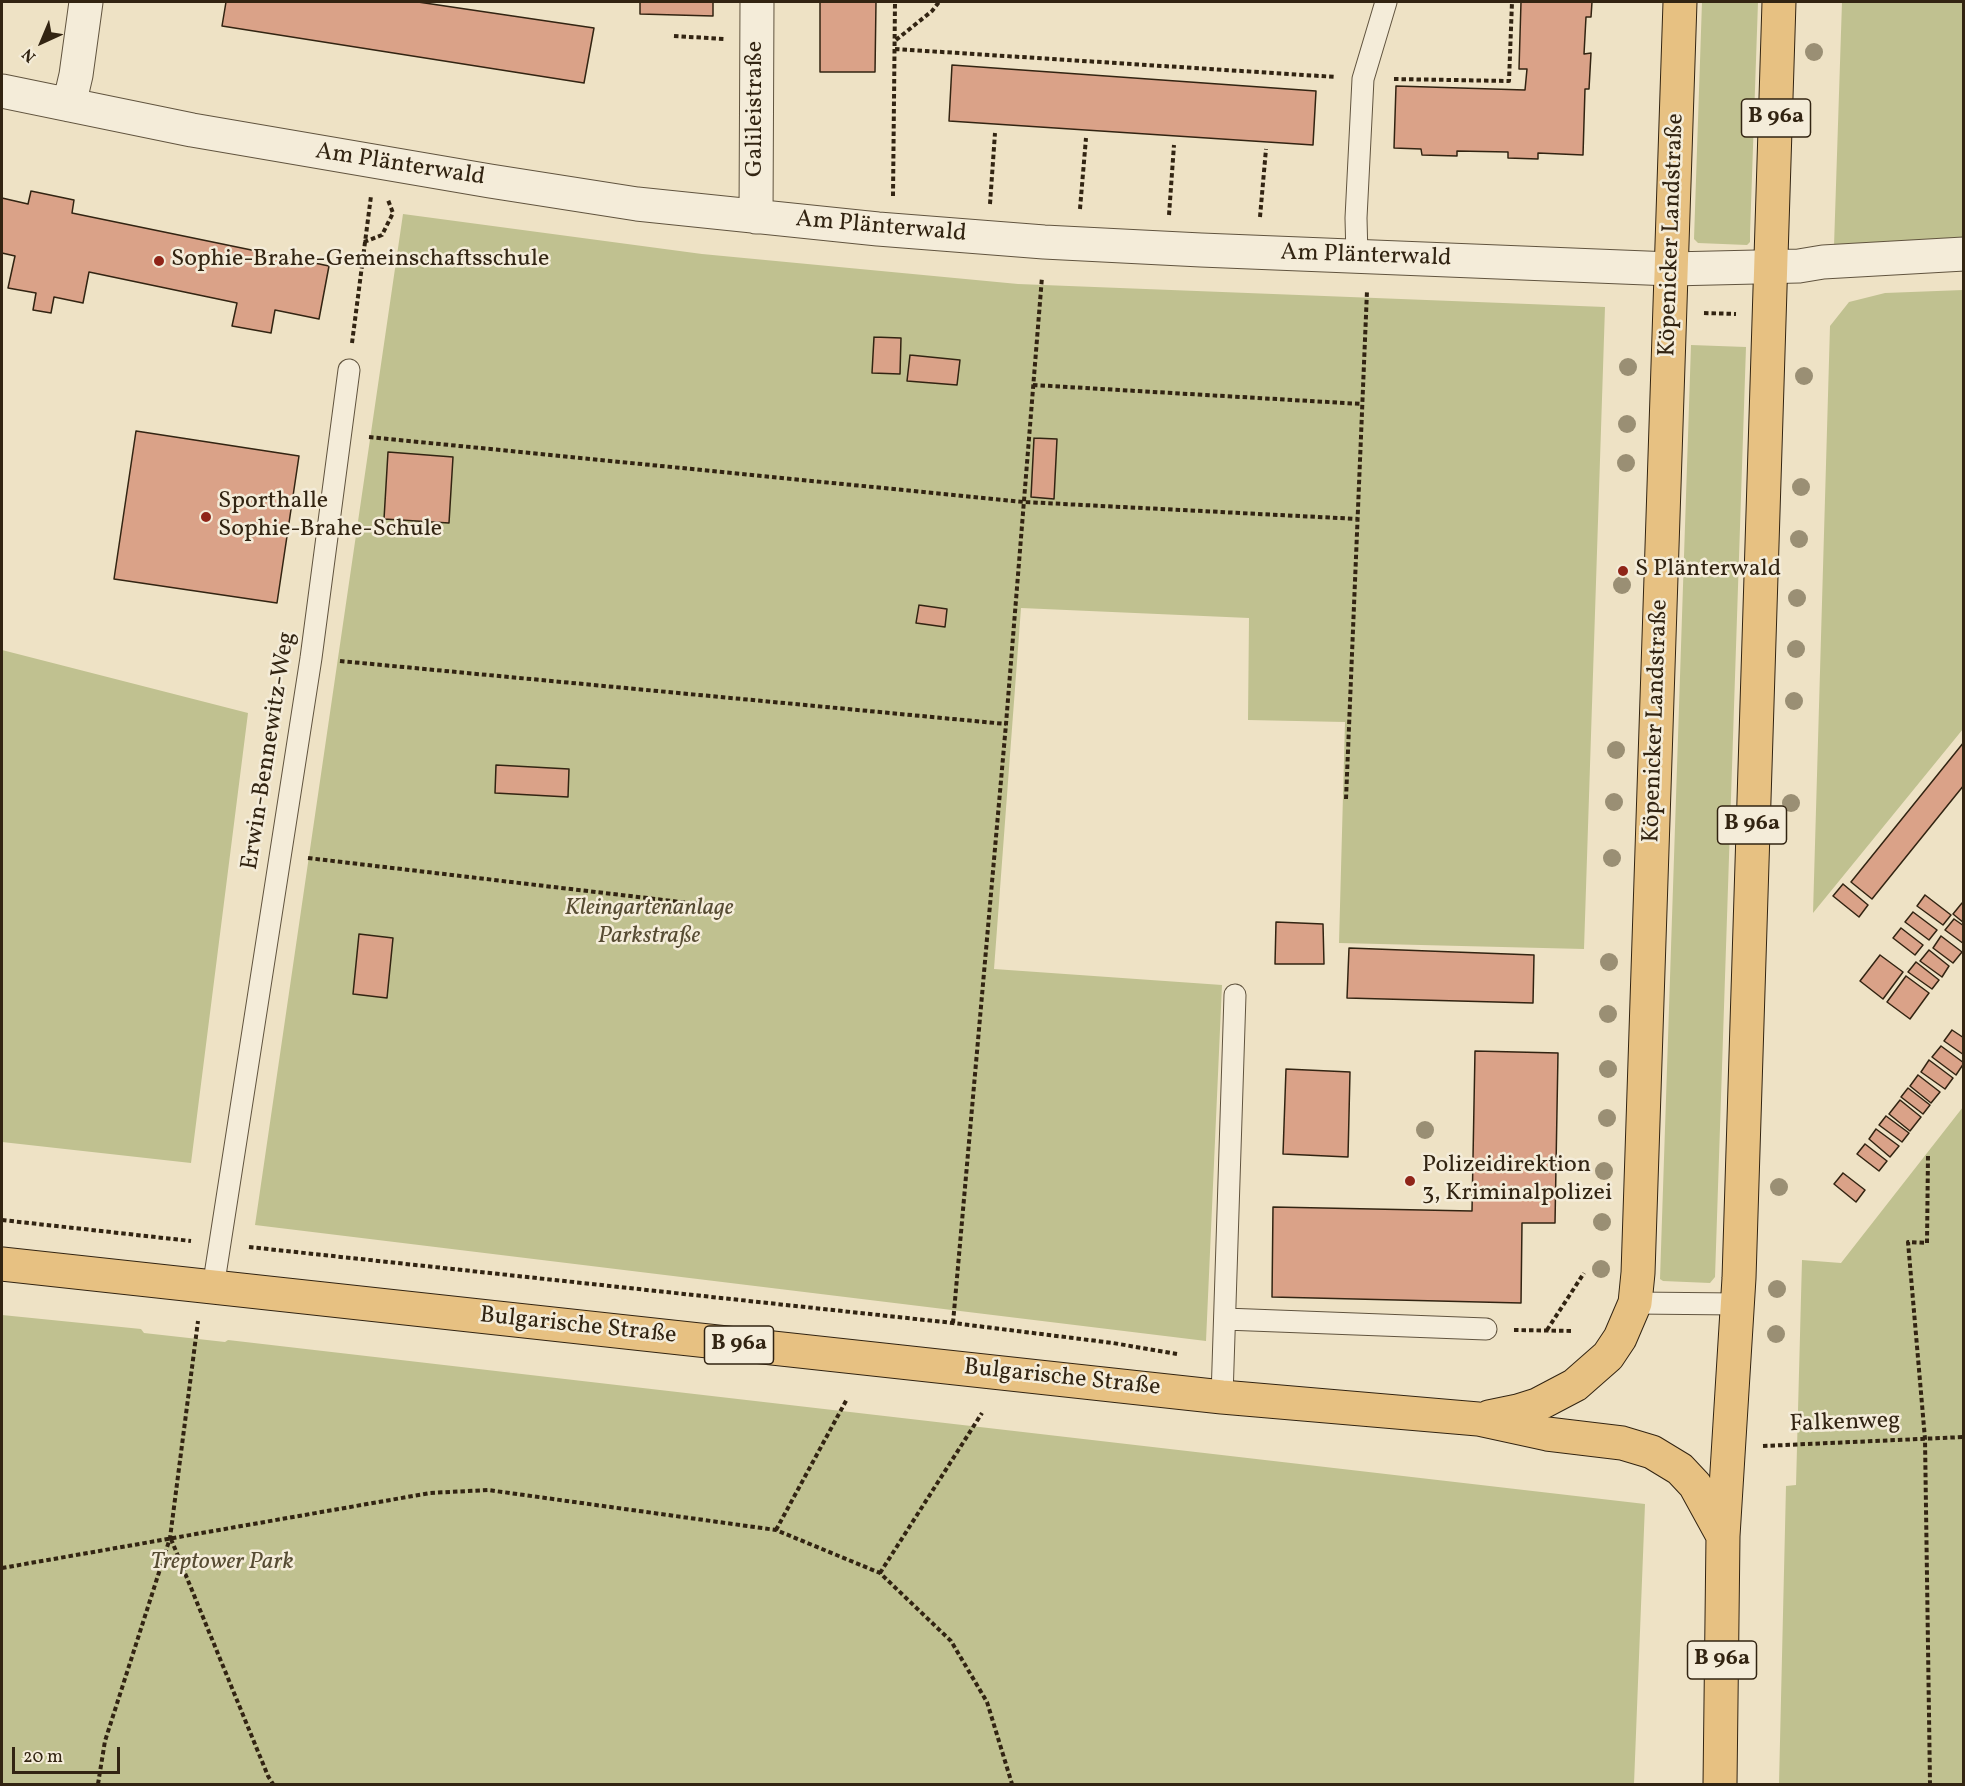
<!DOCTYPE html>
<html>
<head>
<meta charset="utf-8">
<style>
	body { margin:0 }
	#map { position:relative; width:1965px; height:1786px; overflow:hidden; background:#eee2c5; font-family:Vollkorn,serif }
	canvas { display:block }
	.frame { position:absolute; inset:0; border:3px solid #322412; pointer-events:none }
	.north { position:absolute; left:12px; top:12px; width:60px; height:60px; -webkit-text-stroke:4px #f4ecd9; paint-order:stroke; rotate:224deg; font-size:16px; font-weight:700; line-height:24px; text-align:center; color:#322412 }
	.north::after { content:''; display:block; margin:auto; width:21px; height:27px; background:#322412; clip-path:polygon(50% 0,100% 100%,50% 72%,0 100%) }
	.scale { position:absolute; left:12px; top:1747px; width:108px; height:27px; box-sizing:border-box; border:3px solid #322412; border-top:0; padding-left:8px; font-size:18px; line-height:21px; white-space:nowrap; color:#322412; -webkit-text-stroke:4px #f4ecd9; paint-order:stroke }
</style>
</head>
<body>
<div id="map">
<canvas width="1965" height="1786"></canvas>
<div class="frame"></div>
<div class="north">N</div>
<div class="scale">20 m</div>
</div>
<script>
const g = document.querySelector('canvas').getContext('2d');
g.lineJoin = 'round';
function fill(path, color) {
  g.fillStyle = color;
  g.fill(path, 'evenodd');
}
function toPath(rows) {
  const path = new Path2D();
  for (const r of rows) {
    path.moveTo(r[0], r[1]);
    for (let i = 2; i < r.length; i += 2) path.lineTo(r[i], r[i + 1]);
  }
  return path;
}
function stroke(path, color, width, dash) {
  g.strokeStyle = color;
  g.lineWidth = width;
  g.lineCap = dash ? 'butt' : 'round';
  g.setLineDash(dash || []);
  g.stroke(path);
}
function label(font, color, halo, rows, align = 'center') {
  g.font = font + ' Vollkorn,serif';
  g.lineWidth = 5;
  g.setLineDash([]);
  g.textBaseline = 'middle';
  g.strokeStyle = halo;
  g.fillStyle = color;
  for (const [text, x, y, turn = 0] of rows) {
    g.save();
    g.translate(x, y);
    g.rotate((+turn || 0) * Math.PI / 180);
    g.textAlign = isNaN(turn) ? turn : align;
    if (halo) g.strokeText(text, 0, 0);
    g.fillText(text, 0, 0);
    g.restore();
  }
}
fill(toPath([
	[1702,2,1758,2,1750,234,1750,242,1747,245,1698,243,1694,239],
	[1842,2,1963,2,1963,237,1834,246],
	[403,214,702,254,1018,284,1605,307,1584,949,1339,943,1345,722,1248,720,1249,618,1021,608,994,969,1222,985,1206,1341,255,1225],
	[1963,290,1963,729,1813,913,1830,326,1849,302,1885,293],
	[1691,345,1746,347,1715,1277,1710,1283,1663,1281,1660,1279],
	[2,650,248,713,191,1163,2,1142],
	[1963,1107,1963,1784,1779,1784,1786,1486,1796,1485,1802,1260,1841,1263],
	[2,1315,141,1329,144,1333,225,1342,228,1340,1645,1504,1634,1784,2,1784]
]), '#c0c190');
const building = toPath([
	[226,2,418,2,594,28,584,83,222,26,226,2],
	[640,2,713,2,713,16,640,14,640,2],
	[820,2,876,2,875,72,820,72,820,2],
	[1521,2,1592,2,1591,17,1586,17,1584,54,1591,53,1589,89,1585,89,1583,155,1538,153,1538,159,1508,158,1508,152,1457,151,1457,156,1422,155,1421,149,1394,148,1396,86,1525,90,1527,69,1519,69,1521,2],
	[952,65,1316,91,1313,145,949,121,952,65],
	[31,191,74,200,72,213,329,266,319,319,275,310,271,333,232,326,237,303,89,272,83,303,54,297,51,313,33,310,36,293,8,288,15,256,2,253,2,198,28,204,31,191],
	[874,337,901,338,900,374,872,373,874,337],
	[910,355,960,360,957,385,907,381,910,355],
	[136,431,299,456,277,603,114,579,136,431],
	[1034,438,1057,439,1054,499,1031,497,1034,438],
	[388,452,453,457,449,523,384,519,388,452],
	[919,605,947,609,945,627,916,623,919,605],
	[1964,742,1964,785,1872,899,1851,882,1964,742],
	[496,765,569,769,568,797,495,793,496,765],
	[1843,884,1868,905,1859,917,1833,896,1843,884],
	[1925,895,1951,915,1943,925,1917,906,1925,895],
	[1962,903,1964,904,1964,923,1953,914,1962,903],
	[1913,912,1937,930,1929,940,1905,922,1913,912],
	[1954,919,1964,926,1964,944,1945,930,1954,919],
	[1276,922,1323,924,1324,964,1275,964,1276,922],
	[1901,928,1923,945,1915,955,1893,938,1901,928],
	[359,934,393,938,387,998,353,994,359,934],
	[1941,936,1962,952,1953,963,1933,948,1941,936],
	[1349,948,1534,955,1533,1003,1347,998,1349,948],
	[1929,950,1949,966,1942,977,1920,961,1929,950],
	[1880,955,1903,972,1883,999,1860,981,1880,955],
	[1916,962,1939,980,1932,989,1908,972,1916,962],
	[1906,976,1929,993,1910,1019,1887,1002,1906,976],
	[1952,1030,1964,1038,1964,1055,1944,1041,1952,1030],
	[1941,1046,1964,1063,1956,1075,1932,1057,1941,1046],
	[1475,1051,1558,1053,1555,1223,1522,1223,1521,1303,1272,1297,1273,1207,1472,1211,1475,1051],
	[1929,1060,1953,1078,1945,1089,1921,1072,1929,1060],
	[1286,1069,1350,1072,1348,1157,1283,1154,1286,1069],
	[1918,1075,1940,1092,1931,1103,1910,1086,1918,1075],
	[1908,1088,1930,1105,1923,1114,1901,1097,1908,1088],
	[1900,1100,1921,1117,1910,1131,1889,1114,1900,1100],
	[1886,1116,1909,1133,1902,1142,1879,1125,1886,1116],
	[1876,1129,1899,1146,1890,1157,1869,1139,1876,1129],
	[1865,1144,1887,1161,1879,1171,1857,1154,1865,1144],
	[1843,1173,1865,1190,1856,1202,1834,1184,1843,1173]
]);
fill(building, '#daa288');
stroke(building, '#322412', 1.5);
const lane = toPath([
	[1357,257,1356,218,1363,79,1386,2],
	[213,1288,311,658,349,370],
	[1635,1303,1737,1304],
	[1225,1319,1486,1329],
	[1222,1397,1235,995]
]);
const street = toPath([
	[2,91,192,130,490,181,637,204,878,229,1044,242,1201,250,1671,269,1799,266,1823,262,1964,254],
	[69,105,76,75,86,2],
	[756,217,757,2]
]);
const primary = toPath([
	[2,1264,1222,1397,1478,1419,1547,1434,1622,1443,1652,1452,1680,1469,1695,1485,1723,1536],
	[1489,1417,1518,1411,1537,1405,1575,1385,1608,1356,1620,1338,1635,1303,1638,1273,1680,2],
	[1720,1784,1723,1536,1739,1278,1779,2]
]);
stroke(lane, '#61543f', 23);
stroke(street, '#61543f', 35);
stroke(primary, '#322412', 35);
stroke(toPath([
	[674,36,724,39],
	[896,40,932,11,939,2],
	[895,49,1336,77],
	[1394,79,1509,81,1512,2],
	[893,196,895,2],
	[990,204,995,133],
	[1080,209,1086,138],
	[1169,215,1174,145],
	[1260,217,1266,149],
	[364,242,382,235,393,213,388,200],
	[1704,313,1736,314],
	[352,343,371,196],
	[1033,385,1362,404],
	[369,437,1024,502,1358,519],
	[340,661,1006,724],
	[1346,799,1367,291],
	[308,858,706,905],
	[1928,1156,1927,1243,1908,1242,1925,1439,1930,1784],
	[2,1220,191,1241],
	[249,1247,953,1323,1113,1343,1177,1354],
	[953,1323,1006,724,1042,277],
	[1514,1330,1574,1331],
	[1547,1330,1584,1273],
	[1763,1446,1964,1437],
	[776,1530,847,1399],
	[171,1539,268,1776,273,1784],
	[2,1568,430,1493,488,1490,776,1530,880,1573,951,1641,987,1702,1012,1784],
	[880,1573,982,1413],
	[98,1784,105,1741,170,1538,198,1321]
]), '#322412', 4, [4.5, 3]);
stroke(lane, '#f4ecd9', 21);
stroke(street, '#f4ecd9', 33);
stroke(primary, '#e7c182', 33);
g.fillStyle = '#9a8f74';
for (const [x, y] of [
	[1814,52],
	[1628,367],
	[1804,376],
	[1627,424],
	[1626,463],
	[1801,487],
	[1799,539],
	[1622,585],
	[1797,598],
	[1796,649],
	[1794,701],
	[1616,750],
	[1614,802],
	[1791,803],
	[1612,858],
	[1609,962],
	[1608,1014],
	[1608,1069],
	[1607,1118],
	[1425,1130],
	[1604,1171],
	[1779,1187],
	[1602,1222],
	[1601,1269],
	[1777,1289],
	[1776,1334]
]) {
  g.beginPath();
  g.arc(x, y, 9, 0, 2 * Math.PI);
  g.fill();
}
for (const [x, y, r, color] of [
	[159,261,6,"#8f2418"],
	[206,517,6,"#8f2418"],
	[1623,571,6,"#8f2418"],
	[1410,1181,6,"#8f2418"]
]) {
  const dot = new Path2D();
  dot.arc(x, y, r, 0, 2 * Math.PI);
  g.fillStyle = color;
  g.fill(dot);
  stroke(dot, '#f4ecd9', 2);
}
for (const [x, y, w] of [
	[1776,118,69],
	[1752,825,69],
	[739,1345,69],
	[1722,1660,69]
]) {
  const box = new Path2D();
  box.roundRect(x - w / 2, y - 19, w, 38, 4.5);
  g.fillStyle = '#f4ecd9';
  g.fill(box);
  stroke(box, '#322412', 1.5);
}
label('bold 22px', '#322412', null, [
	["B 96a",1776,118],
	["B 96a",1752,825],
	["B 96a",739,1345],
	["B 96a",1722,1660]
]);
label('24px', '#322412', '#f4ecd9', [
	["Galileistraße",757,109,-90],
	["Am Plänterwald",400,166,9],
	["Am Plänterwald",881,228,5],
	["Köpenicker Landstraße",1673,235,-88],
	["Am Plänterwald",1366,257,2],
	["Köpenicker Landstraße",1657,721,-88],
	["Erwin-Bennewitz-Weg",270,751,-81],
	["Bulgarische Straße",578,1327,6],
	["Bulgarische Straße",1062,1379,6],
	["Falkenweg",1845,1424,-2]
]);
label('24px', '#322412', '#f4ecd9', [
	["Sophie-Brahe-Gemeinschaftsschule",171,261],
	["Sporthalle",218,503],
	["Sophie-Brahe-Schule",218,531],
	["S Plänterwald",1635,571],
	["Polizeidirektion",1422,1167],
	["3, Kriminalpolizei",1422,1195]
], 'left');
label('italic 24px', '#564b32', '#f4ecd9', [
	["Kleingartenanlage",649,910],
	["Parkstraße",649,938],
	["Treptower Park",222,1564]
]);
</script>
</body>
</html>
